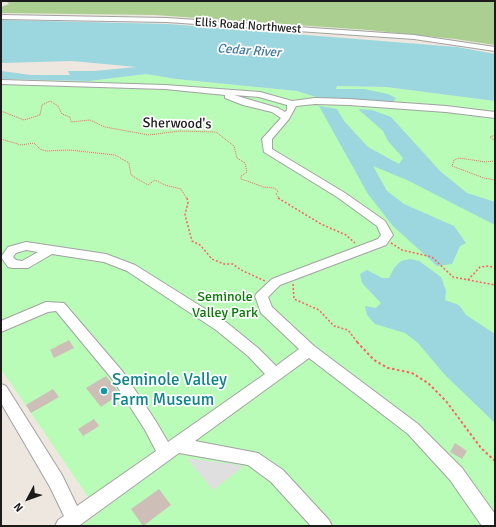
<!DOCTYPE html>
<html>
<head>
<meta charset="utf-8">
<style>
	body { margin:0 }
	#map { position:relative; width:496px; height:527px; overflow:hidden; background:#ede7df; font-family:Signika,sans-serif }
	canvas { display:block }
	.frame { position:absolute; inset:0; border:2px solid #1b1b1b; pointer-events:none }
	.north { position:absolute; left:8px; top:479px; width:40px; height:40px; -webkit-text-stroke:3px #fff; paint-order:stroke; rotate:229deg; font-size:11px; font-weight:700; line-height:16px; text-align:center; color:#1b1b1b }
	.north::after { content:''; display:block; margin:auto; width:14px; height:18px; background:#1b1b1b; clip-path:polygon(50% 0,100% 100%,50% 72%,0 100%) }
</style>
</head>
<body>
<div id="map">
<canvas width="496" height="527"></canvas>
<div class="frame"></div>
<div class="north">N</div>
</div>
<script>
const g = document.querySelector('canvas').getContext('2d');
g.lineJoin = 'round';
function fill(path, color) {
  g.fillStyle = color;
  g.fill(path, 'evenodd');
}
function toPath(rows) {
  const path = new Path2D();
  for (const r of rows) {
    path.moveTo(r[0], r[1]);
    for (let i = 2; i < r.length; i += 2) path.lineTo(r[i], r[i + 1]);
  }
  return path;
}
function stroke(path, color, width, dash) {
  g.strokeStyle = color;
  g.lineWidth = width;
  g.lineCap = dash ? 'butt' : 'round';
  g.setLineDash(dash || []);
  g.stroke(path);
}
function label(font, color, halo, rows, align = 'center') {
  g.font = font + ' Signika,sans-serif';
  g.lineWidth = 3.5;
  g.setLineDash([]);
  g.textBaseline = 'middle';
  g.strokeStyle = halo;
  g.fillStyle = color;
  for (const [text, x, y, turn = 0] of rows) {
    g.save();
    g.translate(x, y);
    g.rotate((+turn || 0) * Math.PI / 180);
    g.textAlign = isNaN(turn) ? turn : align;
    if (halo) g.strokeText(text, 0, 0);
    g.fillText(text, 0, 0);
    g.restore();
  }
}
fill(toPath([
	[6,1,495,1,495,45,455,39,368,30,155,15,1,13,1,7,9,4]
]), '#aacf91');
fill(toPath([
	[146,74,176,79,297,91,316,97,339,99,364,89,336,89,337,86,386,87,495,101,495,526,81,526,99,513,1,369,1,79,89,81]
]), '#b9fcb7');
fill(toPath([
	[187,458,244,466,213,490]
]), '#dfdfdf');
fill(toPath([
	[1,20,168,24,457,47,495,54,495,101,386,87,337,86,336,89,364,89,388,94,396,98,393,102,383,102,339,99,316,97,297,91,176,79,146,74,89,81,1,79,1,71,31,75,70,75,68,71,94,71,137,67,72,61,1,63],
	[319,106,337,109,344,121,368,147,399,164,403,158,388,141,383,131,358,109,372,110,391,117,440,171,467,193,495,202,495,225,407,180,373,166,387,191,404,204,454,226,466,243,460,246,452,264,437,266,393,226,368,194],
	[410,259,419,261,441,277,446,291,445,300,459,305,466,315,495,334,495,423,445,375,418,343,405,333,375,324,367,315,365,306,376,308,381,303,362,283,360,274,367,270,382,278,389,278,394,268,401,261]
]), '#9cd6de');
fill(toPath([
	[69,340,74,348,54,358,50,350],
	[106,376,120,394,101,407,86,388],
	[53,389,59,397,31,413,26,405],
	[94,419,99,426,83,436,78,429],
	[455,443,467,451,462,459,450,452],
	[159,489,171,505,143,526,131,509]
]), '#cdbfb8');
const minor = toPath([
	[1,15,167,18,414,35,495,47,495,51,414,39,167,22,1,19,1,15],
	[1,80,165,85,260,92,292,101,315,98,349,99,446,106,495,112,495,118,446,112,349,105,315,104,296,106,289,119,272,139,272,149,345,193,385,221,393,235,386,245,280,285,268,297,272,307,314,346,418,424,462,468,495,514,495,526,482,526,450,480,408,434,309,358,195,441,258,453,283,470,329,520,332,526,311,526,271,482,248,465,179,453,80,525,55,526,58,520,64,516,50,487,1,403,1,384,6,386,62,475,77,506,156,451,145,430,113,380,56,311,48,312,1,332,1,321,46,302,64,303,123,372,155,420,168,442,265,374,248,356,216,330,127,271,104,262,52,254,28,268,12,268,8,267,1,257,8,247,26,242,106,254,135,265,226,322,258,348,276,366,299,349,261,313,255,296,257,293,272,279,378,239,381,235,377,226,337,197,264,152,262,139,281,118,272,112,243,105,225,98,225,95,165,89,1,84,1,80],
	[234,95,259,97,287,105,287,110,285,112,278,108,234,95],
	[26,250,38,252,22,261,16,260,13,257,16,253,26,250]
]);
stroke(minor, '#a2a2a2', 2);
stroke(toPath([
	[1,111,24,120,40,115,42,105,50,101,58,106,62,114,70,117,71,122,90,120,105,127,149,135,179,131,216,132,234,146,237,158,245,163,247,172,241,176,241,179,264,187,274,188,278,191,276,194,280,199],
	[495,135,490,137,495,141],
	[1,139,21,145,34,143,40,149,46,151,69,150,115,155,129,163,131,175,148,185,155,180,165,185,181,189,187,199],
	[495,161,486,162,459,158,454,160,452,166,484,178,495,180]
]), '#ff5e5e', 1, [1, 1]);
stroke(toPath([
	[187,198,188,202,185,215,192,241,200,245,212,259,224,264,233,264,241,270,265,281],
	[278,198,321,224,346,235,355,243],
	[391,243,402,250,432,257,453,277,495,285],
	[468,280,480,267,489,266,495,268],
	[293,284,294,299,319,310,334,326,348,330,358,343]
]), '#ff5e5e', 1.5, [2, 2]);
stroke(toPath([
	[357,342,374,360,388,368,412,373,428,383,446,401,481,448,495,461]
]), '#ff5e5e', 2, [2.5, 2.5]);
fill(minor, '#fff');
for (const [x, y, r, color] of [
	[104,391,4,"#0f9aa8"]
]) {
  const dot = new Path2D();
  dot.arc(x, y, r, 0, 2 * Math.PI);
  g.fillStyle = color;
  g.fill(dot);
  stroke(dot, '#fff', 1.5);
}
label('12px', '#1b1b1b', '#fff', [
	["Ellis Road Northwest",248,26,4]
]);
label('italic 13px', '#3f789e', '#fff', [
	["Cedar River",249,51,4]
]);
label('14px', '#1b1b1b', '#fff', [
	["Sherwood's",177,124,1]
]);
label('14px', '#087b06', '#fff', [
	["Seminole",225,297],
	["Valley Park",225,313]
]);
label('17px', '#0d838f', '#fff', [
	["Seminole Valley",112,381],
	["Farm Museum",112,401]
], 'left');
</script>
</body>
</html>
